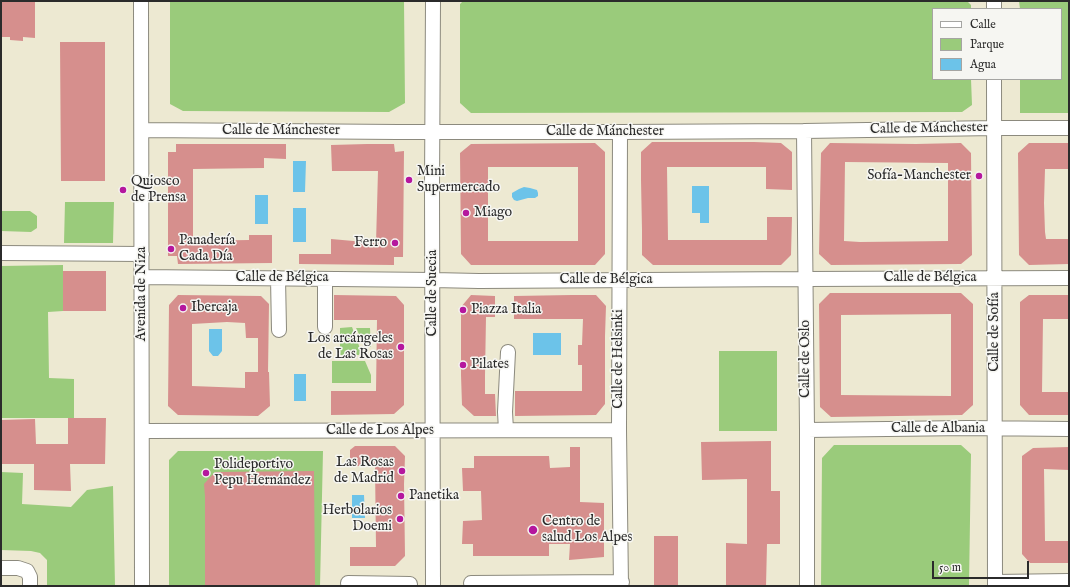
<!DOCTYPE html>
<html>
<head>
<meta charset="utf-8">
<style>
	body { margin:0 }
	#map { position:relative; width:1070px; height:587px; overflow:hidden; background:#ede9d2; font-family:"IM FELL English",serif }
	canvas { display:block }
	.frame { position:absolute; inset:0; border:2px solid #2b2b2b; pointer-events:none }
	.legend { position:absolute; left:932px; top:8px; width:130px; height:72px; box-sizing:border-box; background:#f6f6f2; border:1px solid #a5a5a2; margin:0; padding:5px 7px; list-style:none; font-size:12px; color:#2b2b2b }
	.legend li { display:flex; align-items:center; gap:8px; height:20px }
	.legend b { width:20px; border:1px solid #a5a5a2 }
	.scale { position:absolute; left:932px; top:561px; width:97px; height:18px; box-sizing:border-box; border:2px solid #2b2b2b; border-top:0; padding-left:5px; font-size:12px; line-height:14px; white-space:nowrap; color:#2b2b2b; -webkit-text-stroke:3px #f6f6f2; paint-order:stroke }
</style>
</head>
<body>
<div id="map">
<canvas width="1070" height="587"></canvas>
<div class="frame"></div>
<ul class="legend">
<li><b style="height:5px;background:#fff"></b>Calle</li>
<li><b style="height:11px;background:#9acb7b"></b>Parque</li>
<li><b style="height:11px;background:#6cc3e9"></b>Agua</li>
</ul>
<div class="scale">50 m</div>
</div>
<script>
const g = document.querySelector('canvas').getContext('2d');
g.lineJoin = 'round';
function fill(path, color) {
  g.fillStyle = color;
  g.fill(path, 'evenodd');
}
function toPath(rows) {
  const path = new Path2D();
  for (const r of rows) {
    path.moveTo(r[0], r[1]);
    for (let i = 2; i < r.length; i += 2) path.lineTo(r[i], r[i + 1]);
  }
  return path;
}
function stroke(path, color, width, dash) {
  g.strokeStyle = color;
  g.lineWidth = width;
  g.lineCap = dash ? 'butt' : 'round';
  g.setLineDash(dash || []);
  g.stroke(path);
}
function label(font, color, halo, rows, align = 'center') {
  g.font = font + ' "IM FELL English",serif';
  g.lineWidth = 3;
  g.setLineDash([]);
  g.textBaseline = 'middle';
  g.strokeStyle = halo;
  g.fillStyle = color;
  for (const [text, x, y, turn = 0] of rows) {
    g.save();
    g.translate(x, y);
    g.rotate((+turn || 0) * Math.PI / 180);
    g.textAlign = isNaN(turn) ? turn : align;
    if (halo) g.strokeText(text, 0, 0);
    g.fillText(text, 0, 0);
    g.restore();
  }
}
fill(toPath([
	[170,1,404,1,405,103,389,112,183,111,170,104],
	[463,1,967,1,971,5,971,9,933,9,933,79,971,79,972,105,962,112,471,113,460,103,460,4],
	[1019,1,1069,1,1069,113,1020,113,1020,79,1061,79,1061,9,1020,9],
	[65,202,114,202,113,243,64,243],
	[1,211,30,211,37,216,37,228,31,232,1,231],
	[63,265,63,311,48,312,49,378,74,379,74,418,2,418,1,266],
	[352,327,361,351,359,355,340,355,340,328],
	[356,328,370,328,371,347,365,347],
	[719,351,777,351,777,431,719,431],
	[332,361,365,361,371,375,371,383,332,383],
	[834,445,961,445,971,454,969,586,821,586,822,458],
	[178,451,323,451,320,586,169,586,169,460],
	[1,472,23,473,22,504,71,507,87,490,113,486,115,586,47,586,47,560,40,553,31,551,1,550]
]), '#9acb7b');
fill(toPath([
	[293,161,306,161,305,192,293,192],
	[692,186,709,186,709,223,700,223,700,213,692,213],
	[524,187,530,188,537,190,538,193,538,196,535,198,528,198,517,201,514,200,512,197,512,193,519,189],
	[255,195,268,195,268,224,255,224],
	[293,208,306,208,306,242,293,242],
	[209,329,222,329,222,351,218,356,213,356,209,351],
	[533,333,561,333,561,355,533,355],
	[294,374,306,374,306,401,294,401],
	[352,495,364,495,365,518,352,518]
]), '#6cc3e9');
fill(toPath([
	[1,1,35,1,35,38,23,37,23,41,10,40,10,37,1,37],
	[60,42,105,42,105,181,61,181],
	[652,142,754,142,781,143,792,152,792,190,766,189,766,167,667,167,668,240,767,240,767,217,792,217,791,255,781,265,653,265,642,255,642,230,641,180,641,152],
	[595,143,605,152,605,254,595,265,471,265,461,254,460,153,471,144],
	[488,167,578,167,578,241,488,241],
	[830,143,916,144,961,143,971,153,972,255,961,264,831,265,819,254,821,153],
	[845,162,948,163,948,241,860,242,844,241],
	[1029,143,1069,143,1069,169,1045,169,1044,203,1045,232,1046,239,1069,239,1069,264,1029,265,1019,255,1018,153],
	[176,144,286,144,286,159,264,158,264,168,193,169,193,241,249,240,249,235,272,235,272,263,178,264,177,256,168,256,168,152,176,152],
	[367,144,394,144,395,152,404,151,403,257,394,257,394,265,299,264,299,254,331,254,331,239,376,243,378,171,332,171,331,145],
	[63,271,106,271,106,311,63,311],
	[830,293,961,293,973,304,973,405,962,415,831,417,820,407,819,304],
	[951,314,951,396,841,395,841,315],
	[178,295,261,296,269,304,268,372,269,372,270,406,258,416,178,415,168,406,169,305],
	[227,322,245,323,246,338,258,338,258,372,245,372,245,388,192,386,192,324],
	[334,295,396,296,404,305,404,405,394,414,331,415,331,391,376,391,377,320,334,320],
	[471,295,495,296,495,317,486,317,485,375,485,394,495,394,496,416,474,416,462,405,461,375,461,307],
	[572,295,596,295,606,306,605,336,605,404,596,415,515,416,515,391,582,391,582,365,578,365,578,345,582,345,583,319,514,319,514,296],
	[1029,295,1069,295,1069,319,1043,319,1042,392,1069,392,1069,415,1029,415,1020,405,1020,302],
	[68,418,106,418,105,464,70,464,71,491,34,490,34,464,1,464,1,420,35,419,36,444,68,444],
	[771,441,771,491,780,491,780,544,767,544,766,586,726,586,726,543,747,544,747,479,702,480,701,442],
	[355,446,395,446,405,456,404,484,405,556,395,566,350,566,350,547,376,547,375,466,350,466,350,450],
	[570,447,580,447,580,502,604,503,604,557,569,560,570,544,549,544,549,556,473,556,473,544,462,544,463,521,482,520,481,491,463,491,462,468,474,468,474,456,549,456,550,468,570,467],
	[1069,447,1069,470,1044,469,1045,541,1069,541,1069,563,1030,563,1022,554,1022,456,1033,448],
	[314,471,315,586,205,586,205,496,204,484,215,472],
	[654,536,678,536,678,586,654,586]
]), '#d68f8d');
const minor = toPath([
	[141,1,142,586],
	[994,1,994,9],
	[994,79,995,586],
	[142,130,398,132,620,132,804,131,995,128,1069,128],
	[804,131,807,430,807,586],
	[620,132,619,430,621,586],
	[1,253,142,254],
	[142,277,433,280,479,281,806,279,1069,278],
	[278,278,279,330],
	[325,279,325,327],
	[506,430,505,412,508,352],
	[807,430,968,428,1069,429],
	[142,431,619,430],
	[1,568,18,568,27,571,30,577,30,586],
	[995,582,1069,581],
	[348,583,410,584],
	[471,583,622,582],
	[433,586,432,188,433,1]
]);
stroke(minor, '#8c8a7e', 16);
stroke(minor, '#fff', 14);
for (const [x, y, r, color] of [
	[979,176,4,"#b5179e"],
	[409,180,4,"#b5179e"],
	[123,190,4,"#b5179e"],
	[466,213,4,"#b5179e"],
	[395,243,4,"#b5179e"],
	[171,249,4,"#b5179e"],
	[183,308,4,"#b5179e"],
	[463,310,4,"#b5179e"],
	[401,347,4,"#b5179e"],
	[463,365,4,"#b5179e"],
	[402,471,4,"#b5179e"],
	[206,473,4,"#b5179e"],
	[401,496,4,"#b5179e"],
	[400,519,4,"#b5179e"],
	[533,530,5,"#b5179e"]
]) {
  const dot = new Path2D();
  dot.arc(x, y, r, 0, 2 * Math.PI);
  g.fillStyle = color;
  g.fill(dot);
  stroke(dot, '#f6f6f2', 1.5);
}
label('14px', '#2b2b2b', '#f6f6f2', [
	["Calle de Mánchester",929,129,-1],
	["Calle de Mánchester",281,131],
	["Calle de Mánchester",605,132],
	["Calle de Bélgica",282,278],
	["Calle de Bélgica",930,278],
	["Calle de Bélgica",606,280],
	["Calle de Suecia",433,293,-90],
	["Avenida de Niza",142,294,-90],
	["Calle de Sofía",995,332,-90],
	["Calle de Helsinki",619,359,-90],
	["Calle de Oslo",806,359,-90],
	["Calle de Albania",938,429],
	["Calle de Los Alpes",380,431]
]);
label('14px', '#2b2b2b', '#f6f6f2', [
	["Mini",417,172],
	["Supermercado",417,188],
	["Sofía-Manchester",971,176,"right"],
	["Quiosco",131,182],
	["de Prensa",131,198],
	["Miago",474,213],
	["Panadería",179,241],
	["Cada Día",179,257],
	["Ferro",387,243,"right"],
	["Ibercaja",191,308],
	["Piazza Italia",471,310],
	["Los arcángeles",393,339,"right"],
	["de Las Rosas",393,355,"right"],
	["Pilates",471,365],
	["Las Rosas",394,463,"right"],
	["de Madrid",394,479,"right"],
	["Polideportivo",214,465],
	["Pepu Hernández",214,481],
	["Panetika",409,496],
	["Herbolarios",392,511,"right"],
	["Doemi",392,527,"right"],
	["Centro de",542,522],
	["salud Los Alpes",542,538]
], 'left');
</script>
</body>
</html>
